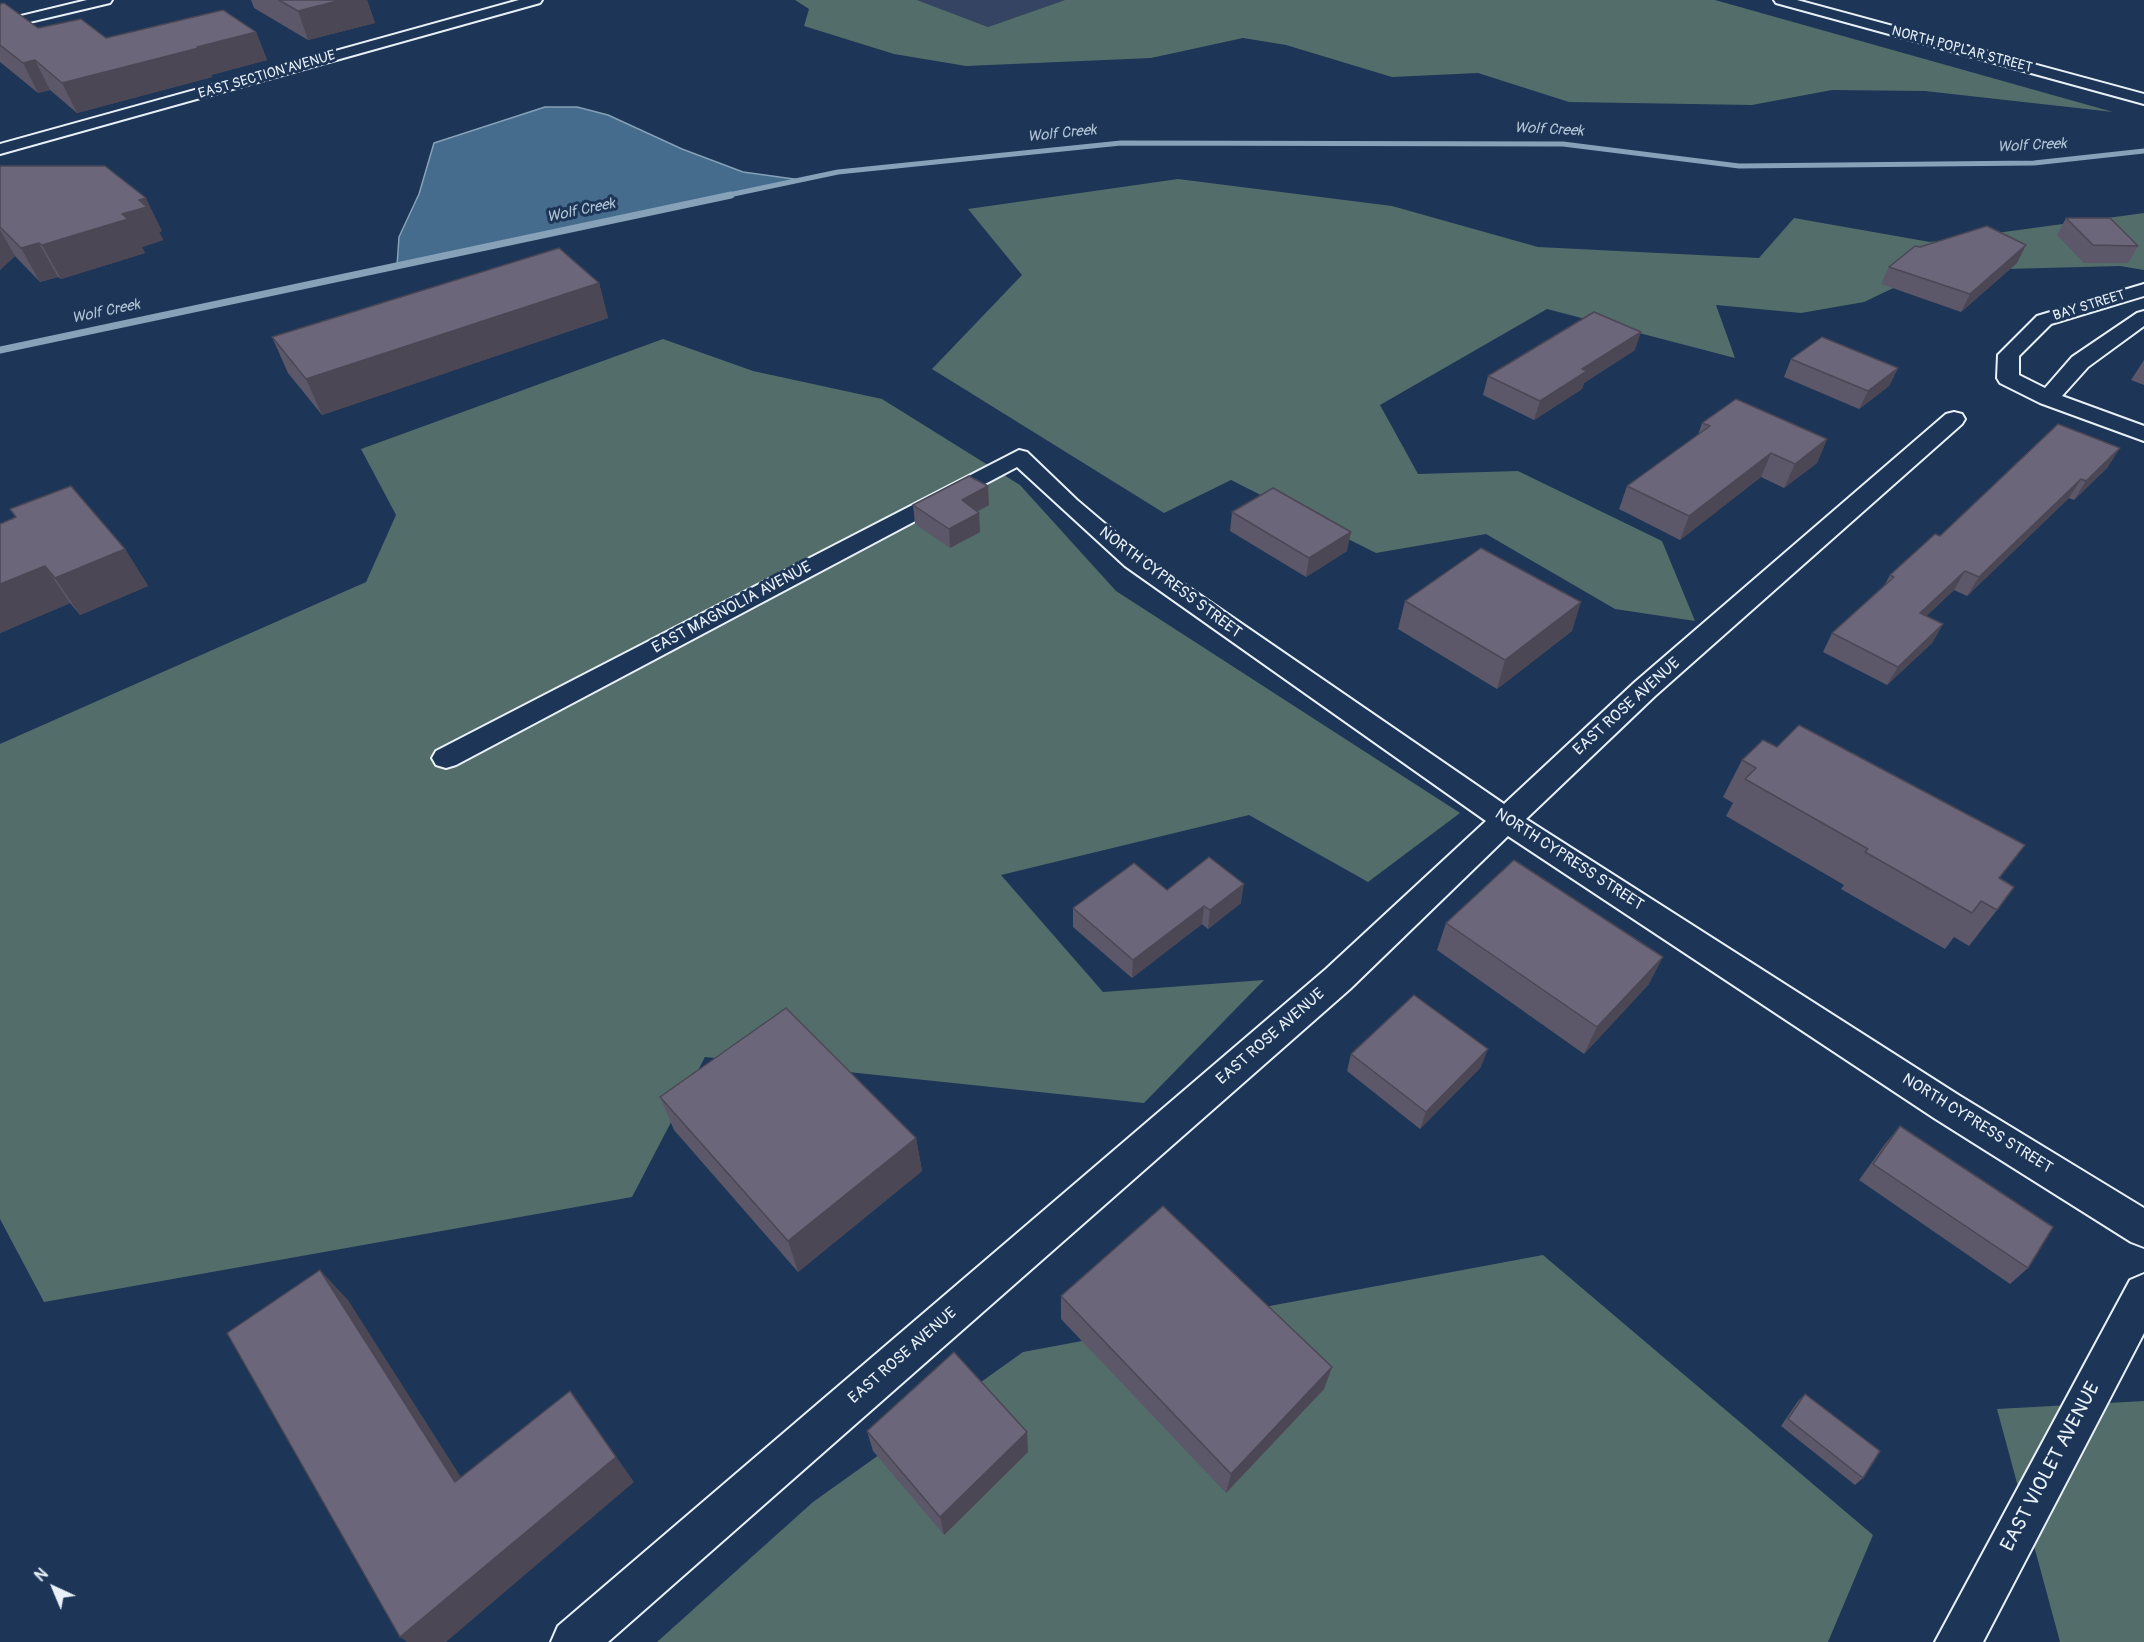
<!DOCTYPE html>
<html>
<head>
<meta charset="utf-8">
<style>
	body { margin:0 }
	#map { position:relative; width:2144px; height:1642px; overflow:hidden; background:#1d3557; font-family:Pangolin,sans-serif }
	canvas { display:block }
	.north { position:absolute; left:24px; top:1558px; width:60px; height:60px; -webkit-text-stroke:4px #1d3557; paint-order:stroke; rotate:316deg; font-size:16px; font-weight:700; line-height:24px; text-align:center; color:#e8f1f8 }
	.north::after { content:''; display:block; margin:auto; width:21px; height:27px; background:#e8f1f8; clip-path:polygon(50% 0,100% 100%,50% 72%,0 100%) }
</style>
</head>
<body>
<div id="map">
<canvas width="2144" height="1642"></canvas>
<div class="north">N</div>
</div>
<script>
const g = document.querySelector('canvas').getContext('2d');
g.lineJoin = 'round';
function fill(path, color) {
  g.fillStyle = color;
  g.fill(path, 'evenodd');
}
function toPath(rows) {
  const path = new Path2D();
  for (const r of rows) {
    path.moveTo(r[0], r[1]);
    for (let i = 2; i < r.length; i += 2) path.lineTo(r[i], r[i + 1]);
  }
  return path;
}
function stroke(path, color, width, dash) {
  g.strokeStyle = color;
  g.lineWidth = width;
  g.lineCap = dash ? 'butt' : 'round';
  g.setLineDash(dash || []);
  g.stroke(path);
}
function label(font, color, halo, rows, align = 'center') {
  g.font = font + ' Pangolin,sans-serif';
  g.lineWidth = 6;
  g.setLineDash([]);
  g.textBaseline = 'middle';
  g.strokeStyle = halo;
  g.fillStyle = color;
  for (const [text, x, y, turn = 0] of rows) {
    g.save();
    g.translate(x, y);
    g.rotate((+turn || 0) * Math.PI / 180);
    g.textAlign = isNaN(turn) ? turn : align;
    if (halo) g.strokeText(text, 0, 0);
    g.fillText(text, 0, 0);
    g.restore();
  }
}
fill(toPath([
	[917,0,1065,0,988,27]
]), '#344462');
fill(toPath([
	[795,0,917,0,988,27,1065,0,1715,0,2113,112,1925,91,1832,90,1752,105,1569,102,1478,73,1392,77,1286,45,1243,38,1151,58,966,66,894,54,804,26,809,9],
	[1178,179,1392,206,1538,247,1759,258,1794,218,1930,242,2144,213,2144,270,2120,266,1929,271,1864,302,1801,313,1716,305,1735,358,1547,309,1380,405,1418,474,1518,471,1662,541,1695,621,1615,609,1486,534,1376,553,1231,480,1164,513,932,369,1022,275,968,209],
	[663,339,753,371,882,399,1020,485,1116,591,1460,813,1368,882,1249,815,1001,875,1103,992,1264,980,1144,1103,705,1057,632,1197,44,1302,0,1219,0,744,366,582,396,515,361,449],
	[1543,1255,1873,1535,1828,1642,657,1642,813,1502,1023,1352],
	[2144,1401,2144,1642,2060,1642,1997,1409]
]), '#536d6a');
const water = toPath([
	[545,107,577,107,608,115,682,149,743,172,801,180,397,266,399,237,419,194,434,143,545,107]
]);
fill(water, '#456b8d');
stroke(water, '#86a1b8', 1.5);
stroke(toPath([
	[724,196,838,172,1121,143,1563,144,1739,166,2034,163,2144,151]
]), '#86a1b8', 5);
stroke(toPath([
	[0,350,731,195]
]), '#86a1b8', 7);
const minor = toPath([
	[87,0,112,0,110,3,0,29,0,21,87,0],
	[519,0,542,0,540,3,0,154,0,144,519,0],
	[1774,0,1797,0,2144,94,2144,104,1776,3,1774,0],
	[2144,284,2144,296,2051,324,2019,356,2019,375,2045,388,2072,357,2137,313,2144,311,2144,326,2088,367,2062,396,2144,426,2144,441,2040,403,2000,383,1997,378,1998,355,2037,316,2144,284],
	[1954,412,1962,414,1965,419,1962,424,1655,696,1526,819,1960,1096,2144,1208,2144,1247,2131,1242,1934,1118,1508,836,1350,989,608,1642,551,1642,558,1626,1326,969,1486,821,1125,566,1017,467,456,765,446,768,436,765,432,758,436,751,1019,450,1027,452,1077,500,1143,556,1504,804,1635,682,1946,414,1954,412],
	[2144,1274,2144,1333,1983,1642,1935,1642,2130,1280,2144,1274]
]);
stroke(minor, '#e8f1f8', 4);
fill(minor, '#1d3557');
fill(toPath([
	[251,0,367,0,375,23,308,40,254,8],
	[0,4,38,28,106,38,256,32,267,60,211,75,212,77,77,113,50,90,38,93,0,62],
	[0,166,162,231,159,232,163,240,142,247,145,253,61,279,58,277,40,282,15,256,0,270],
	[2066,218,2138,246,2128,263,2084,263,2057,235],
	[1920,247,2017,263,1961,312,1881,284,1889,267],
	[599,283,608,318,322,415,288,373,272,337],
	[1635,350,1584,383,1582,389,1534,420,1483,395,1488,376],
	[1791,359,1898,368,1889,386,1859,409,1784,377],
	[2144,360,2144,385,2131,380],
	[1702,423,1827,439,1817,463,1784,488,1761,477,1680,540,1619,509,1627,486,1698,435],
	[2108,467,2074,500,2069,498,1967,596,1954,590,1926,616,1943,624,1932,643,1887,685,1823,652,1832,633,1884,586,1890,575,1940,536],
	[913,505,989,505,977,512,980,532,950,548,915,524],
	[10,509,125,549,148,586,80,615,70,603,0,633,0,524,16,518],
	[1232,512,1347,551,1306,577,1230,531],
	[1405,601,1572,631,1497,689,1398,629],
	[1742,760,1999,878,1997,910,1969,946,1954,937,1945,949,1841,889,1844,885,1726,816,1733,803,1723,797],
	[1167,890,1241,903,1208,929,1202,924,1132,978,1073,927,1073,908],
	[1446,923,1649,984,1584,1054,1437,950],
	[1351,1054,1481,1067,1420,1129,1347,1071],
	[660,1097,916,1138,922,1171,798,1272,674,1130],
	[1900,1126,2028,1268,2010,1284,1859,1180,1885,1144],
	[1061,1296,1332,1367,1324,1389,1226,1493,1061,1319],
	[1805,1394,1863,1478,1855,1485,1781,1426,1798,1401],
	[867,1431,1028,1452,944,1535,873,1451]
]), '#5c5869');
fill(toPath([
	[341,0,367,0,375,23,308,40,298,11],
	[256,32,267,60,211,75,212,77,77,113,62,83],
	[35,60,50,90,38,93,23,63],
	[146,198,162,231,159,232,163,240,142,247,145,253,61,279,42,245,122,214,139,200],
	[0,230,15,256,0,270],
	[39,243,58,277,40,282,21,248],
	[2026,245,2017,263,1961,312,1970,294],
	[599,283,608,318,322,415,306,379],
	[1641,332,1635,350,1584,383,1582,389,1534,420,1540,401,1582,369],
	[1898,368,1889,386,1859,409,1868,391],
	[1827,439,1817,463,1784,488,1795,464],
	[2120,448,2108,467,2074,500,2086,481],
	[1771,453,1761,477,1680,540,1689,516],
	[2081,479,2069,498,1967,596,1979,577],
	[988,486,989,505,963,519,962,500],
	[979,513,980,532,950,548,949,529],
	[1351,532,1347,551,1306,577,1309,558],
	[125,549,148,586,80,615,55,578],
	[45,566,70,603,0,633,0,584],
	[1965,571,1954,590,1910,632,1920,613],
	[1581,602,1572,631,1497,689,1505,660],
	[1943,624,1932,643,1887,685,1898,667],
	[1244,884,1241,903,1208,929,1210,910],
	[1204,906,1202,924,1132,978,1133,960],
	[1663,957,1649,984,1584,1054,1597,1027],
	[1488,1049,1481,1067,1420,1129,1426,1112],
	[916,1138,922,1171,798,1272,788,1241],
	[320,1270,348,1300,480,1507,455,1482],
	[1332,1367,1324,1389,1226,1493,1231,1474],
	[570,1391,634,1482,446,1642,407,1642,400,1637],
	[1027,1432,1028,1452,944,1535,940,1517]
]), '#4b4755');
const building = toPath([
	[279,0,341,0,298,11,279,0],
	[4,3,38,28,81,19,106,38,223,10,256,32,197,47,199,48,62,83,35,60,23,63,0,45,0,4,4,3],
	[0,166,105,166,146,198,139,200,147,207,122,214,128,219,42,245,39,243,21,248,0,227,0,166],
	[2066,218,2110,218,2138,246,2093,245,2066,218],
	[1987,226,2026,245,1970,294,1889,267,1915,246,1920,247,1987,226],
	[559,248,599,283,306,379,272,337,559,248],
	[1594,312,1641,332,1582,369,1587,371,1540,401,1488,376,1594,312],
	[1822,337,1898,368,1868,391,1791,359,1822,337],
	[1736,399,1827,439,1795,464,1771,453,1689,516,1627,486,1710,426,1702,423,1736,399],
	[2058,424,2120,448,2086,481,2081,479,1979,577,1965,571,1920,613,1943,624,1898,667,1832,633,1894,577,1890,575,1935,534,1940,536,2058,424],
	[969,476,988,486,962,500,979,513,949,529,913,505,969,476],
	[71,486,125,549,55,578,45,566,0,584,0,524,16,517,10,509,71,486],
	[1273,488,1351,532,1309,558,1232,512,1273,488],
	[1481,548,1581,602,1505,660,1405,601,1481,548],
	[1799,725,2025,845,1999,878,2014,887,1997,910,1981,901,1972,913,1865,852,1868,849,1745,779,1756,768,1742,760,1763,740,1777,747,1799,725],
	[1209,857,1244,884,1210,910,1204,906,1133,960,1073,908,1134,863,1167,890,1209,857],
	[1514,860,1663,957,1597,1027,1446,923,1514,860],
	[1414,995,1488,1049,1426,1112,1351,1054,1414,995],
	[786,1008,916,1138,788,1241,660,1097,786,1008],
	[1900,1126,2053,1227,2028,1268,1873,1164,1900,1126],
	[1163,1206,1332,1367,1231,1474,1061,1296,1163,1206],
	[320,1270,455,1482,570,1391,616,1457,400,1637,227,1333,320,1270],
	[954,1352,1027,1432,940,1517,867,1431,954,1352],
	[1805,1394,1880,1451,1863,1478,1788,1419,1805,1394]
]);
fill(building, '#6b667a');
stroke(building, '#4b4755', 1.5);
label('14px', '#e8f1f8', '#1d3557', [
	["NORTH POPLAR STREET",1962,50,15],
	["EAST SECTION AVENUE",267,75,-16],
	["BAY STREET",2089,306,-17]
]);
label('italic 15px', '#afc2d3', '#1d3557', [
	["Wolf Creek",1549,130,3],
	["Wolf Creek",1062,134,-6],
	["Wolf Creek",2032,146,-3],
	["Wolf Creek",581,211,-12],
	["Wolf Creek",106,312,-12]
]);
label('16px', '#e8f1f8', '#1d3557', [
	["NORTH CYPRESS STREET",1170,583,37],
	["EAST MAGNOLIA AVENUE",732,608,-28],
	["EAST ROSE AVENUE",1627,707,-42],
	["NORTH CYPRESS STREET",1569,860,33],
	["EAST ROSE AVENUE",1271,1037,-41],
	["NORTH CYPRESS STREET",1977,1124,32],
	["EAST ROSE AVENUE",903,1356,-41]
]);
label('20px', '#e8f1f8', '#1d3557', [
	["EAST VIOLET AVENUE",2051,1467,-62]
]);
</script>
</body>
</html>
